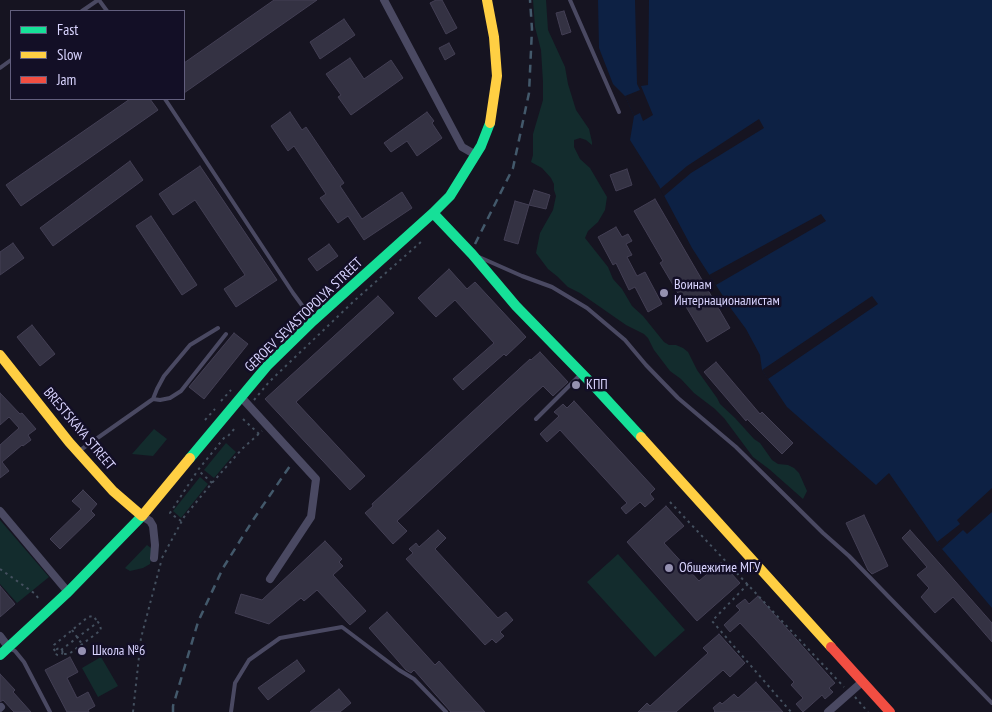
<!DOCTYPE html>
<html>
<head>
<meta charset="utf-8">
<style>
	body { margin:0 }
	#map { position:relative; width:992px; height:712px; overflow:hidden; background:#161421; font-family:"PT Sans Narrow",sans-serif }
	canvas { display:block }
	.legend { position:absolute; left:10px; top:10px; width:175px; height:90px; box-sizing:border-box; background:#130f26; border:1px solid #625e7d; margin:0; padding:6px 9px; list-style:none; font-size:15px; color:#d9d4ff }
	.legend li { display:flex; align-items:center; gap:10px; height:25px }
	.legend b { width:25px; border:1px solid #625e7d }
</style>
</head>
<body>
<div id="map">
<canvas width="992" height="712"></canvas>
<ul class="legend">
<li><b style="height:6px;background:#16e098"></b>Fast</li>
<li><b style="height:6px;background:#ffcf43"></b>Slow</li>
<li><b style="height:6px;background:#f24e42"></b>Jam</li>
</ul>
</div>
<script>
const g = document.querySelector('canvas').getContext('2d');
g.lineJoin = 'round';
function fill(path, color) {
  g.fillStyle = color;
  g.fill(path, 'evenodd');
}
function toPath(rows) {
  const path = new Path2D();
  for (const r of rows) {
    if (r.length === 3) {
      path.moveTo(r[0] + r[2], r[1]);
      path.arc(r[0], r[1], r[2], 0, 2 * Math.PI);
      continue;
    }
    path.moveTo(r[0], r[1]);
    for (let i = 2; i < r.length; i += 2) path.lineTo(r[i], r[i + 1]);
  }
  return path;
}
function stroke(path, color, width, dash) {
  g.strokeStyle = color;
  g.lineWidth = width;
  g.lineCap = dash ? 'butt' : 'round';
  g.setLineDash(dash || []);
  g.stroke(path);
}
function label(font, color, halo, rows, align = 'center') {
  g.font = font + ' "PT Sans Narrow",sans-serif';
  g.lineWidth = 5;
  g.setLineDash([]);
  g.textBaseline = 'middle';
  g.strokeStyle = halo;
  g.fillStyle = color;
  for (const [text, x, y, turn = 0] of rows) {
    g.save();
    g.translate(x, y);
    g.rotate((+turn || 0) * Math.PI / 180);
    g.textAlign = isNaN(turn) ? turn : align;
    if (halo) g.strokeText(text, 0, 0);
    g.fillText(text, 0, 0);
    g.restore();
  }
}
fill(toPath([
	[533,0,546,0,548,30,565,67,568,84,576,110,589,129,592,142,592,145,586,140,580,138,574,140,574,147,580,159,590,168,607,197,605,210,598,222,588,231,585,238,608,267,613,279,622,289,632,306,643,316,664,342,669,345,676,345,683,348,688,352,697,370,717,398,720,404,735,418,754,439,760,443,772,460,778,464,788,465,794,468,799,473,807,491,803,499,769,469,753,457,724,418,715,409,694,393,681,379,670,371,654,350,648,338,644,334,626,325,580,293,568,287,558,277,548,269,536,253,540,233,553,210,556,196,554,190,554,184,551,178,542,168,531,162,533,155,533,134,543,100,543,82,541,50,535,27],
	[154,429,167,439,153,456,132,454],
	[226,443,236,452,214,478,204,470],
	[200,477,208,484,181,518,173,511],
	[0,520,49,577,17,603,0,584],
	[147,545,151,548,152,551,150,564,143,568,130,571,125,568],
	[618,554,685,630,655,657,587,582],
	[101,657,118,686,98,697,82,668]
]), '#132c2d');
fill(toPath([
	[598,0,992,0,992,608,942,549,889,473,876,485,787,407,762,370,760,355,746,329,732,310,692,248,659,186,630,140,634,116,625,96,613,84,599,48]
]), '#0d2144');
fill(toPath([
	[635,0,649,0,648,85,641,86,653,115,643,121,640,113,634,116,625,96,640,90,637,84],
	[759,119,764,128,691,173,664,196,660,189,687,166],
	[821,214,826,221,716,285,709,275],
	[872,296,878,304,768,379,762,370],
	[992,488,992,512,967,534,963,530,942,549,937,542,960,524,957,520]
]), '#161421');
const building = toPath([
	[274,0,317,0,184,93,184,63,274,0],
	[436,0,442,0,457,28,446,34,430,3,436,0],
	[564,11,571,32,562,35,556,13,564,11],
	[344,19,355,35,320,59,310,42,344,19],
	[449,43,455,54,445,60,439,48,449,43],
	[350,58,364,79,391,60,403,78,351,115,338,97,341,95,326,74,350,58],
	[130,99,150,99,158,110,21,206,6,185,130,99],
	[290,112,302,130,306,127,344,183,340,186,362,219,402,192,412,208,364,240,348,216,338,223,320,198,326,194,294,146,288,151,271,126,290,112],
	[427,112,434,121,432,123,442,138,417,156,407,141,391,152,384,143,427,112],
	[130,161,143,180,53,246,40,228,130,161],
	[200,166,277,280,236,307,224,289,245,275,195,200,173,215,159,194,200,166],
	[627,169,632,185,616,191,610,175,627,169],
	[534,190,550,195,546,209,529,205,534,190],
	[655,199,730,328,707,342,660,263,663,261,634,211,655,199],
	[515,201,529,205,518,244,504,240,515,201],
	[151,216,197,285,182,295,136,226,151,216],
	[616,227,622,237,628,234,632,241,626,244,632,255,627,257,637,276,645,272,662,304,648,312,635,287,629,290,616,263,613,265,598,237,616,227],
	[13,243,24,258,0,275,0,252,13,243],
	[329,244,338,256,317,271,308,259,329,244],
	[449,269,467,289,475,282,526,337,506,356,504,354,463,390,453,379,494,343,455,300,436,317,418,298,449,269],
	[378,296,394,313,296,402,365,476,350,490,265,399,378,296],
	[32,325,55,354,40,366,17,337,32,325],
	[234,333,248,344,204,399,189,387,234,333],
	[540,352,568,382,553,396,543,386,397,521,407,531,393,544,365,513,373,506,372,504,530,359,531,360,540,352],
	[716,362,760,414,762,412,793,443,782,454,747,419,746,421,704,372,716,362],
	[0,393,20,414,22,413,36,429,28,435,31,440,23,446,22,445,2,462,9,471,0,478,0,445,19,428,9,417,0,425,0,393],
	[574,401,655,489,650,494,654,499,645,507,640,502,626,514,621,508,627,503,560,430,547,442,540,434,559,416,554,412,563,404,567,408,574,401],
	[83,490,97,504,91,511,95,515,60,549,50,539,81,509,72,501,83,490],
	[666,506,684,526,664,543,699,581,721,562,740,583,697,621,627,542,666,506],
	[864,515,888,566,872,574,868,570,846,523,864,515],
	[438,530,446,538,435,549,498,618,506,612,513,620,500,632,504,636,496,643,492,639,485,645,406,559,413,553,409,549,416,543,419,547,438,530],
	[910,530,992,623,992,642,953,597,935,613,921,597,929,588,917,575,927,567,902,538,910,530],
	[325,541,342,559,339,562,343,566,333,575,366,611,350,625,317,590,304,601,301,598,269,624,235,613,241,594,262,600,325,541],
	[0,586,15,604,0,617,0,586],
	[758,596,835,683,829,688,833,692,825,699,822,695,803,712,796,704,803,698,791,685,794,682,755,639,740,623,730,632,724,625,740,610,736,606,745,599,749,604,758,596],
	[387,612,435,665,439,661,485,712,451,712,414,670,411,673,406,670,369,628,387,612],
	[719,634,745,663,730,677,723,670,676,712,638,712,647,703,650,706,708,653,703,648,719,634],
	[70,657,78,672,67,678,77,698,88,692,95,706,88,710,89,712,67,712,45,670,70,657],
	[297,660,305,671,268,700,258,688,297,660],
	[0,674,15,690,13,692,31,712,14,712,3,700,0,702,0,674],
	[756,682,783,712,714,712,715,711,713,708,720,702,722,704,734,694,738,698,756,682],
	[339,689,351,703,340,712,310,712,339,689]
]);
fill(building, '#343243');
stroke(building, '#433f54', 1);
stroke(toPath([
	[254,400,269,382,354,301,422,241],
	[221,401,231,390],
	[243,419,259,434],
	[205,420,215,409],
	[212,483,198,470,224,438,228,436,236,427],
	[670,502,844,687],
	[181,521,170,513,198,470],
	[162,558,184,517,212,483,242,449,262,431],
	[0,569,34,593,39,599],
	[748,584,712,621,791,712],
	[72,630,82,644],
	[59,652,3.5],
	[61,650,98,622,100,625,101,630,69,654,62,654],
	[55,651,53,648,54,645,88,617,93,616,98,622],
	[855,697,868,712],
	[133,712,141,638,161,562]
]), '#44505f', 2, [2.5, 4]);
stroke(toPath([
	[99,0,107,11],
	[570,0,619,112],
	[82,11,98,0],
	[0,68,11,60],
	[165,99,293,293,312,319],
	[479,257,522,276,552,287,587,308,625,340,646,365,678,398,736,447,823,533,849,556,992,703],
	[153,399,157,389,164,376,190,345,218,328],
	[536,419,581,374],
	[79,451,153,399,160,400,170,398,181,391,226,334],
	[9,648,15,651,24,662,50,712],
	[231,712,235,683,249,660,280,638,342,627,399,670,414,679,446,712]
]), '#4a4962', 4);
stroke(toPath([
	[384,0,462,147,476,155],
	[241,397,316,479,311,517,270,579],
	[0,511,68,592],
	[142,516,150,521,153,526,155,545,154,558],
	[0,636,9,648],
	[0,708,1,707],
	[828,712,862,682]
]), '#4a4962', 8);
stroke(toPath([
	[433,213,472,254,516,306,595,387,641,437],
	[190,458,267,366,313,321,433,213,450,196,481,146,490,123],
	[0,655,68,592,142,516]
]), '#16e098', 10);
stroke(toPath([
	[487,0,494,37,497,76,490,123],
	[0,355,69,442,113,491,142,516,190,458],
	[641,437,831,647]
]), '#ffcf43', 10);
stroke(toPath([
	[831,647,890,712]
]), '#f24e42', 10);
stroke(toPath([
	[475,244,513,168,529,93,532,29,530,0],
	[173,712,173,706,198,622,223,568,253,520,292,463]
]), '#43596b', 2.5, [8, 6]);
for (const [x, y, r, color] of [
	[664,293,5,"#9591b1"],
	[576,385,5,"#9591b1"],
	[669,568,5,"#9591b1"],
	[82,651,5,"#9591b1"]
]) {
  const dot = new Path2D();
  dot.arc(x, y, r, 0, 2 * Math.PI);
  g.fillStyle = color;
  g.fill(dot);
  stroke(dot, '#130f26', 2);
}
label('14px', '#d9d4ff', '#130f26', [
	["Воинам",674,285],
	["Интернационалистам",674,301],
	["КПП",586,385],
	["Общежитие МГУ",679,568],
	["Школа №6",92,651]
], 'left');
label('14px', '#d9d4ff', '#130f26', [
	["GEROEV SEVASTOPOLYA STREET",304,315,-44],
	["BRESTSKAYA STREET",79,429,50]
]);
</script>
</body>
</html>
